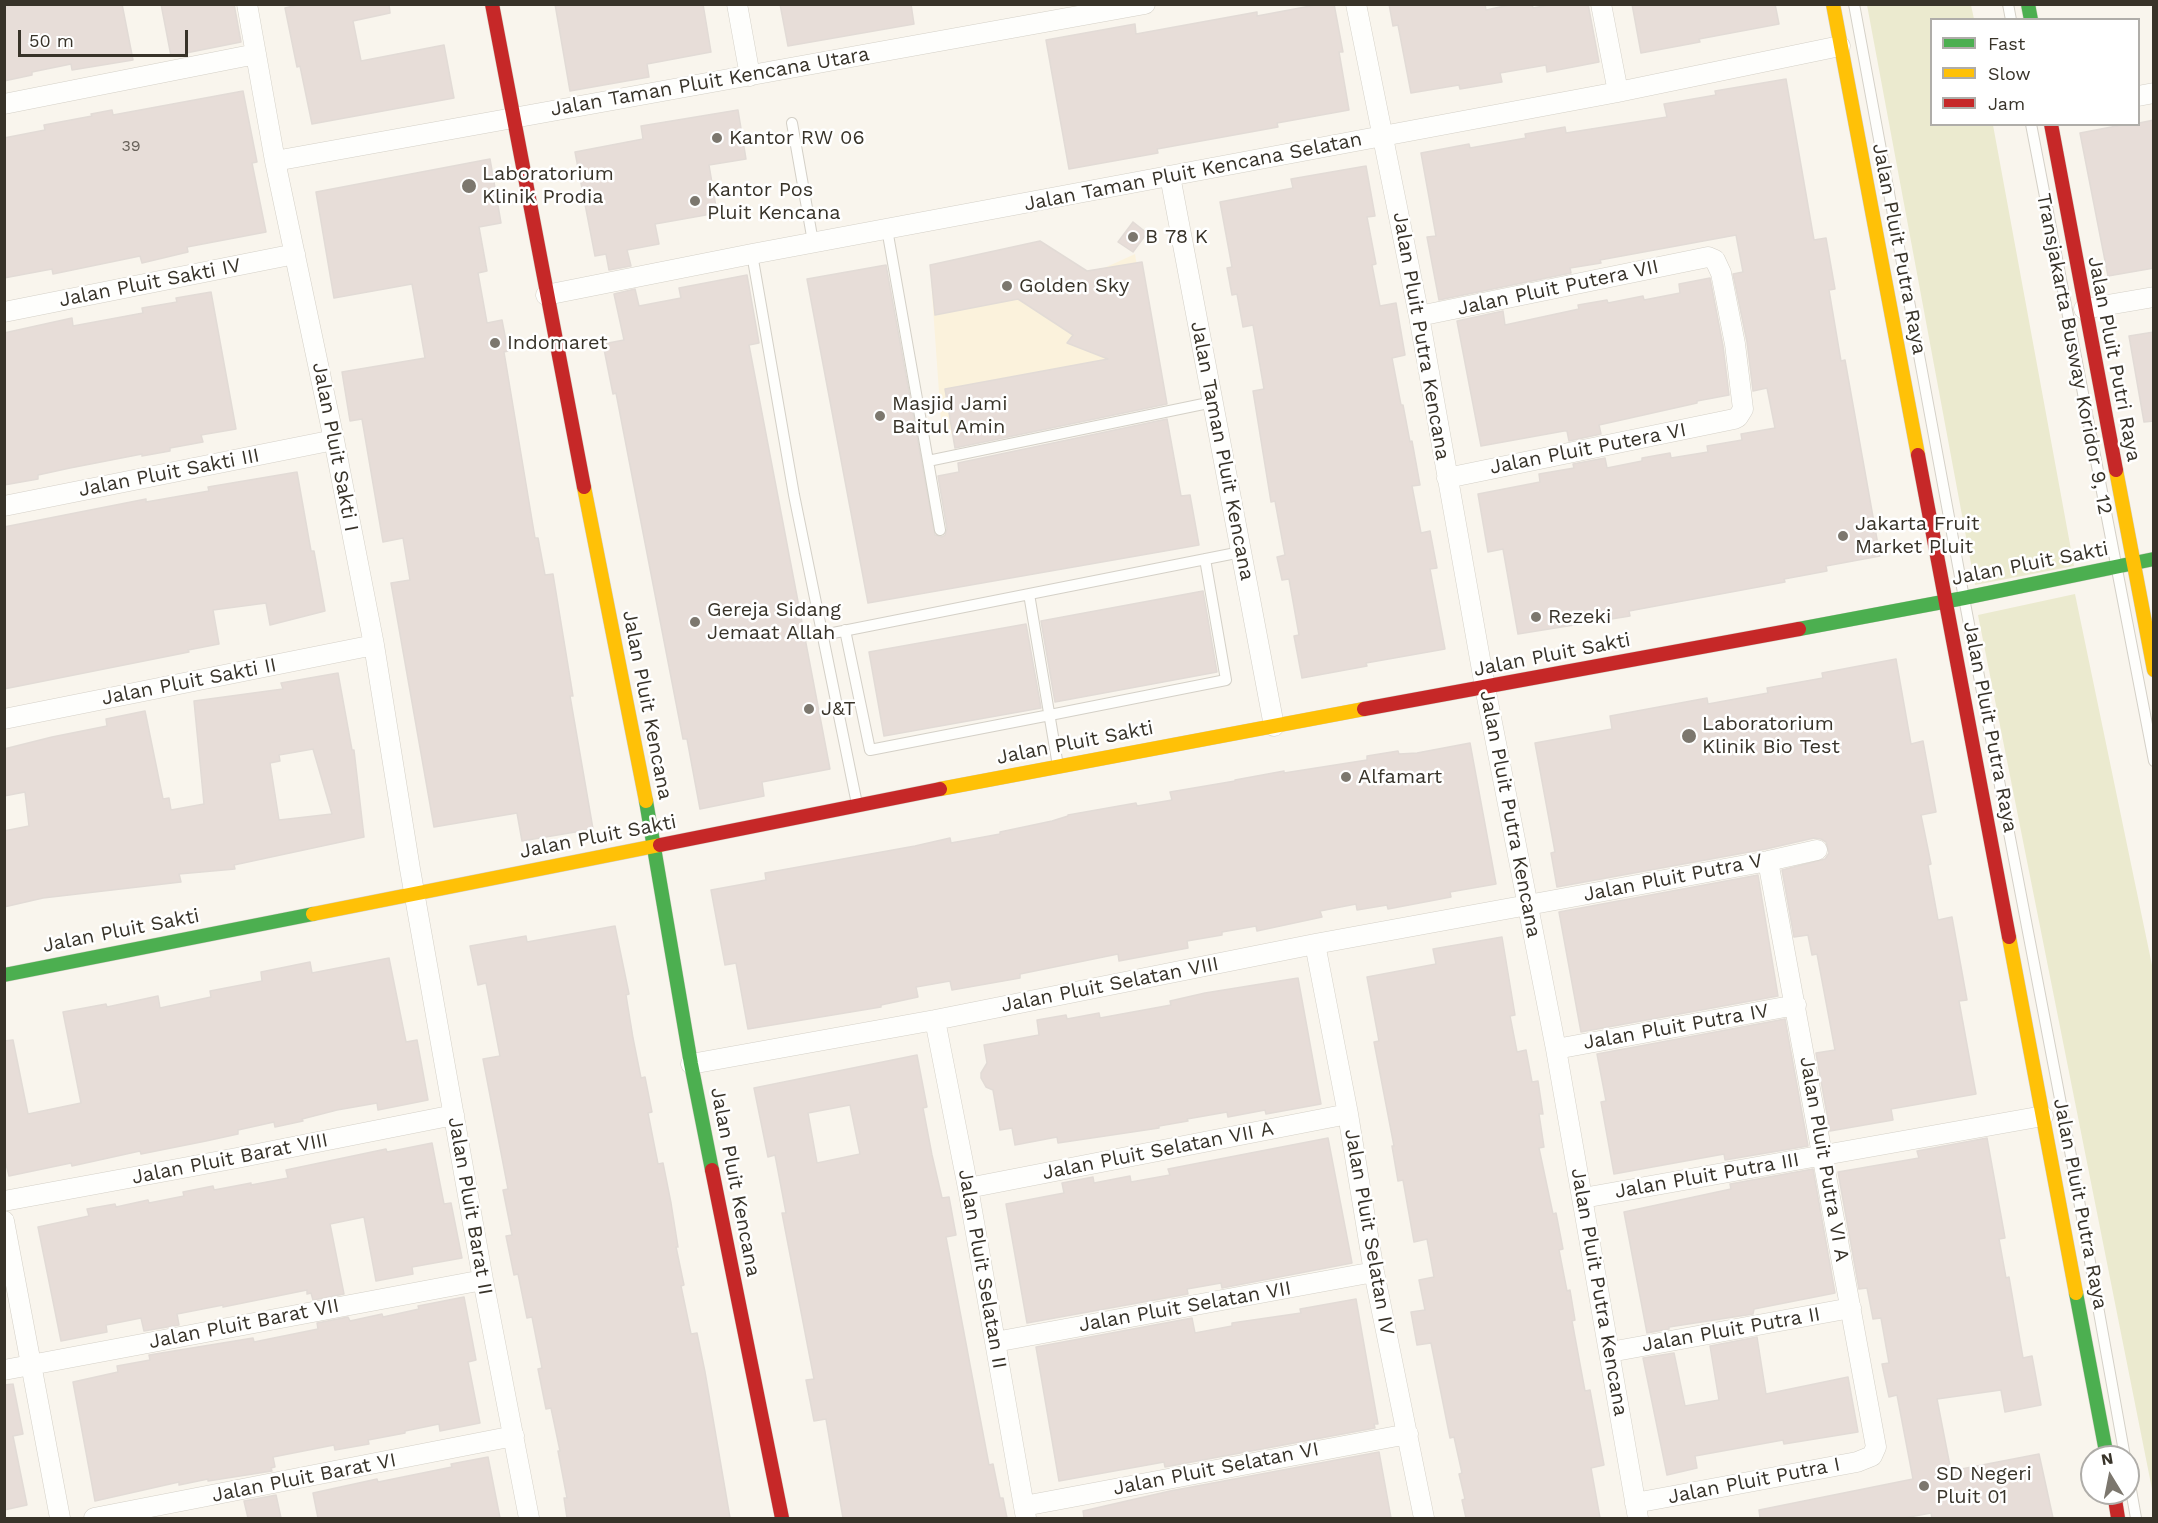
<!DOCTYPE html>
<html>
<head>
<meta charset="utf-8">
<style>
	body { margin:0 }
	#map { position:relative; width:2158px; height:1523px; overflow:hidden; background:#f9f5ed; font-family:"Work Sans",sans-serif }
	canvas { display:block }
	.frame { position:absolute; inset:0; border:6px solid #383329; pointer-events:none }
	.legend { position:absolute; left:1930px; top:18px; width:210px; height:108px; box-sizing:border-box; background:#fff; border:2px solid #afada9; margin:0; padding:8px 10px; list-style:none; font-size:18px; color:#383329 }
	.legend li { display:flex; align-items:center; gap:12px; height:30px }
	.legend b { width:30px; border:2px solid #afada9 }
	.north { position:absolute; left:2080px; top:1445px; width:60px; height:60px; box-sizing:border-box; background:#fff; border:2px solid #afada9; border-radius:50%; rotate:350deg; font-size:16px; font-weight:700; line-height:24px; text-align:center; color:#383329 }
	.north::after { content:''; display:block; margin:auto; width:21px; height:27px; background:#7c776e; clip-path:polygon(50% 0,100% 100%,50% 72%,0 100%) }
	.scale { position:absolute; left:18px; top:30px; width:170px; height:27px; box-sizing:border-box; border:3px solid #383329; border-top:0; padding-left:8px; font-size:18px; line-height:21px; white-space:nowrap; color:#383329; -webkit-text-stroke:4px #fff; paint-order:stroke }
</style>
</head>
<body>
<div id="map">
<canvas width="2158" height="1523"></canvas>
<div class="frame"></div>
<ul class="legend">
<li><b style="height:8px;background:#4caf50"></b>Fast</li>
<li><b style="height:8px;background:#ffc107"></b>Slow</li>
<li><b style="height:8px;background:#c62828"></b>Jam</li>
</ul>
<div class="north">N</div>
<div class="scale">50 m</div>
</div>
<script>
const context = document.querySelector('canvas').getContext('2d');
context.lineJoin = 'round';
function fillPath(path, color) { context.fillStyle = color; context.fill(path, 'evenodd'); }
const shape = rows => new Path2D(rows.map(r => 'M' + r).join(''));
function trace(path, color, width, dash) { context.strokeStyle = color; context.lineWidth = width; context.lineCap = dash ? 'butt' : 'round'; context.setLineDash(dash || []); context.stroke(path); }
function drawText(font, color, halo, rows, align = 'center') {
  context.font = font + ' "Work Sans",sans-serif'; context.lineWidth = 5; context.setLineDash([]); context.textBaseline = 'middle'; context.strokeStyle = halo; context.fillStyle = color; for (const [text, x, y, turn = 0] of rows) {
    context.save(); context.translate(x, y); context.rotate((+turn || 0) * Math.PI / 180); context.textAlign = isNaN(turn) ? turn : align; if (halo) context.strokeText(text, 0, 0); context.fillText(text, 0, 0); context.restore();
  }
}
const built = shape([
	[1040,241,1091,274,1135,254,1159,398,942,435,930,265]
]);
const green = shape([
	[1867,5,1971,5,1974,19,1932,20,1932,124,1993,125,2074,566,1975,585],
	[2075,594,2153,970,2153,1494,1978,615]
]);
const building = shape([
	[4,4,122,4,133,60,72,70,71,64,32,72,32,75,4,81,4,4],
	[161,4,234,4,241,42,171,56,161,4],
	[302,4,389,4,390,13,353,21,361,61,444,45,454,98,312,124,300,66,297,67,285,8,302,4],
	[555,4,703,4,711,52,647,64,649,77,570,91,555,4],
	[780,4,911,4,914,24,788,46,780,4],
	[1321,4,1334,4,1343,52,1339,52,1349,110,1277,123,1278,127,1157,149,1158,153,1069,169,1046,40,1135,24,1136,34,1257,12,1257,16,1321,4],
	[1389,4,1485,4,1486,10,1514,4,1532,4,1533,8,1554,4,1588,4,1599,62,1547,72,1546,65,1500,73,1502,82,1460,89,1459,85,1411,93,1398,25,1393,26,1389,4],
	[1632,4,1775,4,1779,24,1699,39,1700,42,1641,53,1632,4],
	[1786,79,1814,240,1826,238,1835,289,1829,290,1841,361,1845,360,1880,556,1826,566,1827,571,1784,579,1785,582,1629,611,1630,616,1518,634,1503,549,1488,552,1478,494,1540,482,1539,474,1574,468,1573,464,1605,458,1607,468,1642,461,1642,458,1670,453,1671,458,1708,452,1707,446,1742,440,1741,434,1775,428,1767,388,1753,391,1747,342,1733,274,1743,272,1736,235,1600,260,1601,263,1570,268,1571,273,1439,300,1427,237,1436,236,1421,153,1469,144,1470,148,1526,138,1525,134,1565,127,1566,133,1667,117,1664,104,1716,95,1715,91,1786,79],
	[243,91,257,162,252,163,266,232,187,247,188,252,142,263,140,256,53,274,52,269,4,278,4,138,45,130,44,125,92,116,91,114,112,110,113,115,243,91],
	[738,110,746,159,709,165,717,213,655,224,659,244,627,250,631,266,609,270,606,254,595,256,575,152,643,139,641,126,738,110],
	[2154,120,2154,268,2108,276,2080,133,2127,124,2139,124,2139,123,2154,120],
	[490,159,501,223,479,227,487,271,478,273,487,323,502,320,508,351,504,352,535,538,538,538,545,575,553,574,573,696,570,696,593,829,522,841,517,813,434,827,391,583,410,580,403,538,383,542,362,419,350,421,342,372,425,358,412,284,334,298,316,192,490,159],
	[1366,166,1375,216,1367,217,1376,264,1372,265,1380,306,1396,303,1405,355,1392,358,1401,405,1403,405,1410,442,1412,441,1420,485,1412,486,1421,533,1430,531,1437,568,1430,569,1445,649,1366,663,1367,666,1302,678,1294,636,1299,635,1289,579,1282,580,1277,557,1285,555,1275,501,1271,502,1253,391,1264,389,1253,325,1243,327,1237,294,1232,295,1227,268,1232,267,1220,202,1293,188,1291,179,1366,166],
	[1133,222,1147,233,1133,252,1118,242,1133,222],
	[1040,241,1087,271,1142,262,1167,404,955,448,945,389,1108,359,1067,343,1073,335,1018,299,935,315,930,265,1040,241],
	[886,265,935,535,942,537,945,535,947,529,938,476,959,472,958,463,1167,419,1181,496,1190,495,1199,545,868,603,807,279,886,265],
	[747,275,759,343,749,345,830,769,762,782,764,796,700,809,687,739,683,739,616,393,613,394,603,344,624,340,614,294,635,289,639,306,681,298,679,288,747,275],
	[1710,278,1723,346,1729,395,1697,401,1697,403,1599,425,1601,434,1569,441,1567,431,1564,431,1481,446,1457,321,1503,311,1505,325,1579,309,1578,305,1607,300,1608,303,1643,296,1644,300,1680,293,1679,284,1710,278],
	[211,292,236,429,201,435,203,442,170,448,170,451,142,456,142,454,70,468,38,475,38,479,4,485,4,333,72,318,73,326,143,313,142,308,177,302,176,298,211,292],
	[2154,332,2154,421,2144,422,2129,336,2154,332],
	[297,472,311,551,314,551,325,611,270,625,266,603,213,610,219,644,188,650,189,652,4,689,4,527,146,499,146,502,209,491,208,487,297,472],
	[1203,591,1217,672,1055,702,1041,621,1203,591],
	[1026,624,1041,708,884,736,869,652,1026,624],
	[1896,659,1911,744,1923,741,1936,812,1921,815,1931,864,1928,865,1938,920,1952,917,1967,1000,1959,1001,1976,1094,1891,1109,1893,1120,1830,1131,1816,1053,1835,1050,1817,954,1812,955,1808,935,1794,937,1782,870,1825,859,1829,853,1826,842,1821,839,1814,838,1766,849,1557,887,1551,853,1555,852,1535,743,1612,729,1610,716,1707,698,1708,704,1768,693,1767,688,1823,678,1822,673,1896,659],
	[338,673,352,750,354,750,364,837,234,865,235,869,179,874,181,882,43,898,4,907,4,831,29,826,25,792,4,796,4,749,52,737,107,726,106,719,145,711,163,799,169,798,171,810,204,804,194,701,283,689,281,683,338,673],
	[313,749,332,814,279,820,270,763,280,761,279,755,313,749],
	[1470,743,1496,884,1450,892,1451,897,1388,909,1387,905,1357,910,1356,904,1320,911,1322,917,1257,931,1256,926,1222,932,1222,935,1187,941,1188,948,1119,961,1118,954,1020,974,1020,978,952,990,950,981,916,987,918,997,881,1005,881,1007,748,1029,736,963,725,965,711,890,766,880,765,873,915,846,950,838,951,843,1000,834,1000,832,1052,821,1068,816,1068,815,1136,803,1137,806,1172,800,1170,792,1235,781,1235,780,1284,771,1284,773,1367,760,1367,756,1398,751,1399,754,1417,753,1470,743],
	[1758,875,1778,996,1581,1032,1559,912,1758,875],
	[615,926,629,994,626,995,633,1038,641,1078,645,1077,652,1112,648,1113,658,1164,663,1163,671,1203,678,1247,676,1247,684,1285,681,1286,691,1334,697,1333,705,1372,730,1518,567,1518,564,1498,567,1498,558,1451,560,1451,551,1408,546,1409,538,1369,542,1368,532,1317,527,1318,518,1274,514,1275,506,1236,512,1235,503,1190,508,1189,483,1059,500,1056,486,983,478,985,470,946,526,936,527,942,615,926],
	[1502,937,1515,1015,1510,1016,1517,1052,1526,1050,1532,1082,1538,1081,1543,1114,1539,1114,1544,1147,1539,1148,1553,1214,1556,1213,1563,1249,1559,1250,1567,1291,1570,1290,1575,1320,1572,1321,1585,1391,1590,1390,1604,1465,1591,1468,1600,1518,1466,1518,1462,1500,1465,1499,1459,1474,1462,1473,1454,1437,1450,1438,1431,1343,1417,1345,1411,1312,1425,1310,1419,1280,1434,1277,1427,1239,1414,1242,1403,1180,1398,1181,1392,1146,1394,1146,1374,1042,1379,1041,1367,977,1436,964,1433,949,1502,937],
	[389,958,406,1042,417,1040,428,1100,378,1110,377,1103,337,1110,302,1119,303,1121,275,1127,274,1122,238,1130,238,1134,206,1141,141,1154,140,1151,72,1166,71,1163,9,1176,4,1156,4,1041,13,1040,28,1114,81,1103,63,1012,106,1004,107,1007,158,996,160,1008,211,997,210,991,262,981,261,972,310,962,312,973,389,958],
	[1298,978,1321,1104,1266,1114,1265,1110,1228,1117,1227,1112,1187,1119,1188,1121,1159,1126,1159,1128,1058,1143,1057,1137,1015,1145,1012,1128,1000,1130,993,1090,986,1087,981,1078,981,1073,987,1063,984,1045,1039,1035,1037,1020,1066,1015,1067,1019,1099,1013,1100,1018,1171,1005,1170,1001,1205,993,1298,978],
	[1785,1019,1808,1146,1725,1160,1724,1154,1614,1174,1601,1102,1606,1101,1597,1054,1785,1019],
	[917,1055,927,1107,923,1108,932,1155,942,1198,949,1197,956,1235,946,1237,971,1370,989,1465,993,1464,1000,1498,1003,1498,1007,1518,843,1518,826,1419,814,1421,806,1380,814,1379,782,1213,786,1213,775,1155,768,1157,754,1088,917,1055],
	[850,1105,860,1154,817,1163,808,1113,850,1105],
	[1328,1138,1352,1263,1222,1288,1221,1283,1187,1289,1188,1294,1027,1323,1006,1204,1064,1193,1062,1183,1093,1177,1094,1183,1130,1176,1131,1182,1170,1175,1168,1169,1328,1138],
	[1987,1138,2005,1238,1999,1239,2006,1278,2009,1277,2023,1358,2032,1356,2041,1405,2005,1412,2001,1390,1937,1399,1951,1471,2039,1454,2053,1518,1932,1518,1931,1513,1904,1518,1760,1518,1759,1510,1913,1479,1897,1395,1889,1397,1882,1364,1889,1363,1881,1318,1873,1319,1867,1288,1859,1289,1838,1172,1919,1158,1917,1151,1987,1138],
	[432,1143,444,1204,451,1203,462,1258,412,1267,413,1274,376,1281,364,1217,330,1224,344,1294,313,1300,311,1293,307,1294,307,1290,223,1307,223,1305,177,1314,179,1325,144,1331,141,1318,106,1325,107,1332,61,1341,38,1227,89,1216,87,1209,115,1204,116,1207,148,1200,149,1203,184,1196,183,1192,213,1186,214,1190,251,1183,251,1185,288,1178,286,1170,386,1149,387,1152,432,1143],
	[1813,1169,1835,1293,1754,1309,1753,1314,1669,1327,1669,1329,1647,1333,1624,1212,1731,1189,1730,1184,1813,1169],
	[464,1297,476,1360,468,1362,480,1423,440,1431,439,1424,405,1431,405,1433,368,1440,369,1444,335,1450,334,1445,273,1457,275,1467,271,1468,272,1471,208,1481,208,1479,179,1485,179,1482,95,1501,73,1382,118,1372,117,1366,150,1360,149,1355,253,1338,254,1342,318,1329,317,1323,348,1317,350,1321,382,1314,383,1317,419,1309,418,1306,464,1297],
	[1356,1299,1378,1424,1374,1424,1375,1428,1165,1467,1164,1462,1059,1481,1036,1347,1192,1318,1195,1333,1232,1326,1232,1323,1301,1313,1300,1309,1356,1299],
	[1757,1337,1766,1394,1848,1377,1858,1432,1784,1444,1783,1440,1695,1456,1697,1468,1667,1475,1643,1358,1674,1353,1685,1406,1719,1400,1710,1346,1757,1337],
	[13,1384,23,1434,13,1436,27,1505,4,1510,4,1385,13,1384],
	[1379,1452,1391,1518,1084,1518,1083,1511,1170,1491,1379,1452],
	[488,1457,500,1518,318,1518,313,1493,377,1479,378,1482,452,1467,451,1464,488,1457],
	[276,1495,281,1518,248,1518,244,1501,276,1495]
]);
const lane = shape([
	[1854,4,1964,598,2071,1156,2125,1457],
	[2008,4,2011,20],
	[792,123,813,242],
	[2031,124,2154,761],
	[887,229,928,461,1213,402],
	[752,254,794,495,857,804],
	[928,461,940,530],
	[1029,594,1058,766],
	[845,630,870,750,1050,715,1226,680,1205,559],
	[823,635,1241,552],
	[2128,1473,2136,1518]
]);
const street = shape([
	[247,4,275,161,334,440,374,645,410,869,483,1280,529,1518],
	[737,4,750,76],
	[1356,4,1419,316,1485,687,1556,1049,1638,1518],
	[1601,4,1618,92],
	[2138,96,2154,93],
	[4,104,256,54],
	[275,161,1145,4],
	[1170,176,1274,726],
	[546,295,752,254,1618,92,1840,46],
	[2084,309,2154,297],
	[4,312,295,254],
	[1419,316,1708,257,1715,260,1721,273,1735,344,1743,409,1738,417,1734,419,1447,478],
	[4,506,334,440],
	[4,719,374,645],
	[1315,944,1348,1114,1374,1272,1424,1518],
	[935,1020,968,1188,1026,1518],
	[1556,1049,1796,1005],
	[691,1064,935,1020,1315,944,1768,861,1817,850],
	[968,1188,1348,1114],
	[1583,1198,2043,1116],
	[4,1201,237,1158,454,1115],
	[4,1221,60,1518],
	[995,1342,1374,1272],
	[1610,1352,1851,1308],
	[4,1370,483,1280],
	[1635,1503,1857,1462,1872,1456,1876,1447,1768,861],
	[1024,1506,1408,1434],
	[94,1518,514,1436]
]);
const fast = shape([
	[2028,4,2031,20],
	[1799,629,1964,598,2154,559],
	[646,801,691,1064,712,1170],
	[4,975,313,914],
	[2076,1293,2107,1457]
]);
const slow = shape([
	[1833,4,1918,455],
	[2116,470,2154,670],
	[584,487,646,801],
	[940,789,1364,709],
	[313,914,660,845],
	[2009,937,2076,1293]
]);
const jam = shape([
	[492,4,584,487],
	[2051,124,2116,470],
	[1918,455,2009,937],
	[1364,709,1799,629],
	[660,845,940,789],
	[712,1170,782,1518],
	[2114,1493,2118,1518]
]);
const markers = [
	[717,138,6,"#7c776e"],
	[469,186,8,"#7c776e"],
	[695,201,6,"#7c776e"],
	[1133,237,6,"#7c776e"],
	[1007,286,6,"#7c776e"],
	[495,343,6,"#7c776e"],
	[880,416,6,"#7c776e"],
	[1843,536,6,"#7c776e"],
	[1536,617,6,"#7c776e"],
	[695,622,6,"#7c776e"],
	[809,709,6,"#7c776e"],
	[1689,736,8,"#7c776e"],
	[1346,777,6,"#7c776e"],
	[1924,1486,6,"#7c776e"]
];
const numberNames = [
	["39",131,146]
];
const streetNames = [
	["Jalan Taman Pluit Kencana Utara",710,82,-10],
	["Jalan Taman Pluit Kencana Selatan",1193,172,-11],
	["Jalan Pluit Putra Raya",1899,249,79],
	["Jalan Pluit Sakti IV",150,283,-11],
	["Jalan Pluit Putera VII",1558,288,-12],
	["Jalan Pluit Putra Kencana",1421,336,80],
	["Transjakarta Busway Koridor 9, 12",2074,354,79],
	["Jalan Pluit Putri Raya",2114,359,79],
	["Jalan Pluit Sakti I",335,447,79],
	["Jalan Pluit Putera VI",1588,449,-11],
	["Jalan Taman Pluit Kencana",1222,451,79],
	["Jalan Pluit Sakti III",169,473,-11],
	["Jalan Pluit Sakti",2030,564,-11],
	["Jalan Pluit Sakti",1552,655,-11],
	["Jalan Pluit Sakti II",189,682,-11],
	["Jalan Pluit Kencana",647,705,79],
	["Jalan Pluit Putra Raya",1990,727,79],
	["Jalan Pluit Sakti",1075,743,-11],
	["Jalan Pluit Putra Kencana",1510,814,79],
	["Jalan Pluit Sakti",598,837,-11],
	["Jalan Pluit Putra V",1673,878,-11],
	["Jalan Pluit Sakti",121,931,-11],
	["Jalan Pluit Selatan VIII",1110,985,-11],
	["Jalan Pluit Putra IV",1676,1027,-10],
	["Jalan Pluit Selatan VII A",1158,1151,-11],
	["Jalan Pluit Barat VIII",230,1159,-11],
	["Jalan Pluit Putra VI A",1824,1159,80],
	["Jalan Pluit Putra III",1707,1176,-10],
	["Jalan Pluit Kencana",735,1182,79],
	["Jalan Pluit Putra Raya",2080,1204,79],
	["Jalan Pluit Barat II",470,1206,80],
	["Jalan Pluit Selatan IV",1369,1232,80],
	["Jalan Pluit Selatan II",982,1269,80],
	["Jalan Pluit Putra Kencana",1599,1292,80],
	["Jalan Pluit Selatan VII",1185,1307,-10],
	["Jalan Pluit Barat VII",244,1324,-11],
	["Jalan Pluit Putra II",1731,1330,-10],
	["Jalan Pluit Selatan VI",1216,1469,-11],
	["Jalan Pluit Barat VI",304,1478,-11],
	["Jalan Pluit Putra I",1754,1481,-11]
];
const poiNames = [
	["Kantor RW 06",729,138],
	["Laboratorium",482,174],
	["Klinik Prodia",482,197],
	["Kantor Pos",707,190],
	["Pluit Kencana",707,213],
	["B 78 K",1145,237],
	["Golden Sky",1019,286],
	["Indomaret",507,343],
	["Masjid Jami",892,404],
	["Baitul Amin",892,427],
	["Jakarta Fruit",1855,524],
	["Market Pluit",1855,547],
	["Gereja Sidang",707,610],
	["Jemaat Allah",707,633],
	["Rezeki",1548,617],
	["J&T",821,709],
	["Laboratorium",1702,724],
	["Klinik Bio Test",1702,747],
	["Alfamart",1358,777],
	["SD Negeri",1936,1474],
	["Pluit 01",1936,1497]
];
fillPath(built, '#fbf2dc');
fillPath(green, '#ebeacf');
fillPath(building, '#e7ddd8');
trace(building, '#e2dbd6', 1.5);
trace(lane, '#d4d0c7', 12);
trace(street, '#d4d0c7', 21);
trace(fast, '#d4d0c7', 15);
trace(slow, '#d4d0c7', 15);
trace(jam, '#d4d0c7', 15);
trace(lane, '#fefefc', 10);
trace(street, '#fefefc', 20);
trace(fast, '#4caf50', 14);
trace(slow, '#ffc107', 14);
trace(jam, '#c62828', 14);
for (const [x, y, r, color] of markers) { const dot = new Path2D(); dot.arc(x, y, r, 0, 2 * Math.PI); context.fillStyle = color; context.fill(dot); trace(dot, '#fff', 2); }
drawText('16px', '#666058', null, numberNames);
drawText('20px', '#383329', '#fff', streetNames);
drawText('20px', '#383329', '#fff', poiNames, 'left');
</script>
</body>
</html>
